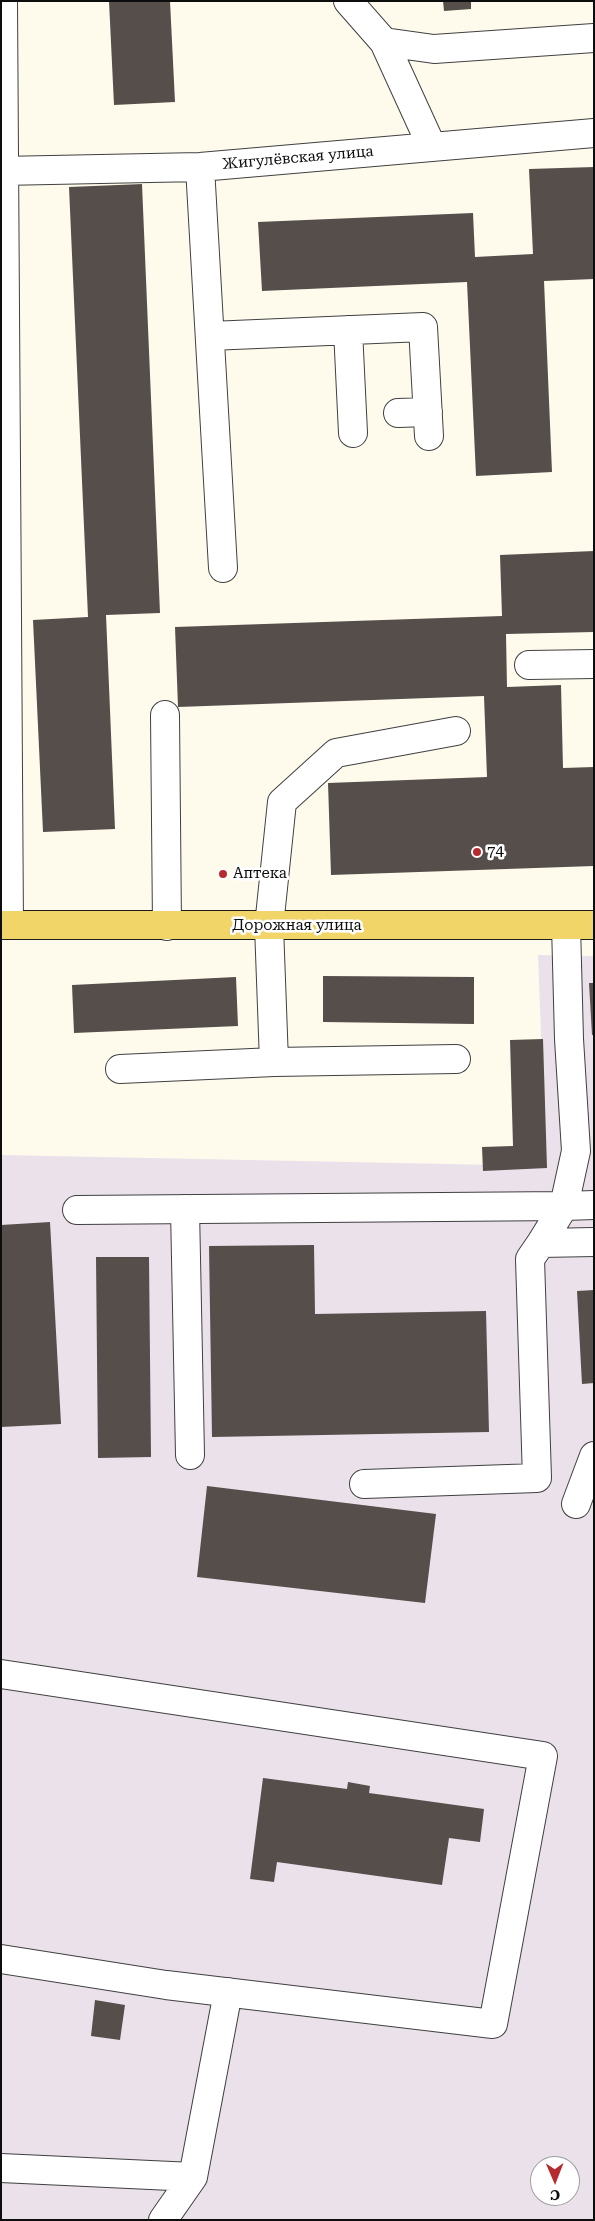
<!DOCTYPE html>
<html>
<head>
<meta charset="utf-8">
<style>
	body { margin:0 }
	#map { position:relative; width:595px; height:2221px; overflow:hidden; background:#fefbed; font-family:"Roboto Serif",serif }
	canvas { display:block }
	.frame { position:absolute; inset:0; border:2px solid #0d0d0d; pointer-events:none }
	.north { position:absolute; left:530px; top:2156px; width:50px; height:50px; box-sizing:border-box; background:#fff; border:1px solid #9e9e9e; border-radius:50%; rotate:179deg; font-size:14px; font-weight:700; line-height:20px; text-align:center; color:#0d0d0d }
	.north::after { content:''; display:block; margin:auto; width:18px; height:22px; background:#b62b2e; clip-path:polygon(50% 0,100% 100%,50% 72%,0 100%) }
</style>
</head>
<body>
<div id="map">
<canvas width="595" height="2221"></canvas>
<div class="frame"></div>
<div class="north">С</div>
</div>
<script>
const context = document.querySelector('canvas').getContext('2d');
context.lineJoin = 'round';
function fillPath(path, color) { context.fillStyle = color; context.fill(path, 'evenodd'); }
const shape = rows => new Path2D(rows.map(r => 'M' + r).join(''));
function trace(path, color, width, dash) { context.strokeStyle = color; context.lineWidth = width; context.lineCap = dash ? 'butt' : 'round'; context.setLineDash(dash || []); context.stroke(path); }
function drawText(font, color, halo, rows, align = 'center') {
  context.font = font + ' "Roboto Serif",serif'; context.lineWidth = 5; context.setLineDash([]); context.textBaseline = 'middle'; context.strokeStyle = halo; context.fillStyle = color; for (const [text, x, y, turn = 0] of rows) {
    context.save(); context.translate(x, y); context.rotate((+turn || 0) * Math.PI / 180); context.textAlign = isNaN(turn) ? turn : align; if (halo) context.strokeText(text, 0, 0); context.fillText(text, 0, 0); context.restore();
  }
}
const industrial = shape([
	[538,955,594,956,594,2220,1,2220,1,1155,546,1166],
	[540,2166,570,2166,570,2196,540,2196]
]);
const building = shape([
	[109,1,170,1,175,102,114,105],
	[443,1,471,1,471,9,444,11],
	[594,167,594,279,544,281,552,472,476,476,467,282,262,291,258,222,473,213,475,257,533,254,529,169],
	[142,184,160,613,106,615,115,829,43,832,33,620,88,617,69,187],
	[594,551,594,632,506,634,507,687,561,685,563,768,594,767,594,866,331,875,328,783,487,777,484,696,178,707,175,627,502,616,500,555],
	[323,976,474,977,474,1024,323,1022],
	[236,977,238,1026,74,1033,72,985],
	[589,983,594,983,594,1035,592,1035],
	[543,1039,547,1168,483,1171,482,1147,513,1146,510,1040],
	[50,1222,61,1424,1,1427,1,1225],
	[314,1245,315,1314,486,1311,489,1432,212,1437,209,1246],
	[96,1257,149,1257,151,1457,98,1458],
	[594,1290,594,1383,582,1384,577,1291],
	[207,1486,436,1514,425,1603,197,1577],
	[263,1778,347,1789,348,1782,370,1786,369,1793,484,1809,480,1842,449,1838,442,1885,277,1862,274,1882,250,1879],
	[95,2000,125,2005,120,2040,91,2036]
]);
const minor = shape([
	[3,1,9,925],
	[348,1,384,42,432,147],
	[384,42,434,49,594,38],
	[200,167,223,568],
	[1,171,200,167,594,133],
	[348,330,353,433],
	[210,336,423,327,429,436],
	[398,413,428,412],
	[529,665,594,664],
	[165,715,167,926],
	[274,1062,269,926,282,802,336,753,456,731],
	[120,1069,274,1062,456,1059],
	[594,1205,564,1206,541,1243,594,1242],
	[185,1209,190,1455],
	[77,1210,564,1206,576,1151,569,1039,566,925],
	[364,1484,537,1478,530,1259,541,1243],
	[576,1504,594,1456],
	[1,1674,543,1756,493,2024,166,1985,1,1959],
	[1,2168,193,2177,228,1992],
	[163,2220,193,2177]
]);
const major = shape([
	[1,925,594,925]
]);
const markers = [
	[477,852,5,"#b62b2e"],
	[223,874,5,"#b62b2e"]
];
const streetNames = [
	["Жигулёвская улица",298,158,-5],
	["Дорожная улица",297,926]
];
const poiNames = [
	["74",487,852],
	["Аптека",233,874]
];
fillPath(industrial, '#eae1eb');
fillPath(building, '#554e4a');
trace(minor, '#404040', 30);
trace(major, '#1e1e1e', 30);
trace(minor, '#fff', 28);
trace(major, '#f2d569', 28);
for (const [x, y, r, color] of markers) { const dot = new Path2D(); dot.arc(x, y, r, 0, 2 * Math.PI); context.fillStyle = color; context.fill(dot); trace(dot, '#fff', 2); }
drawText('15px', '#0d0d0d', '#fff', streetNames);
drawText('15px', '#0d0d0d', '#fff', poiNames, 'left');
</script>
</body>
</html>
